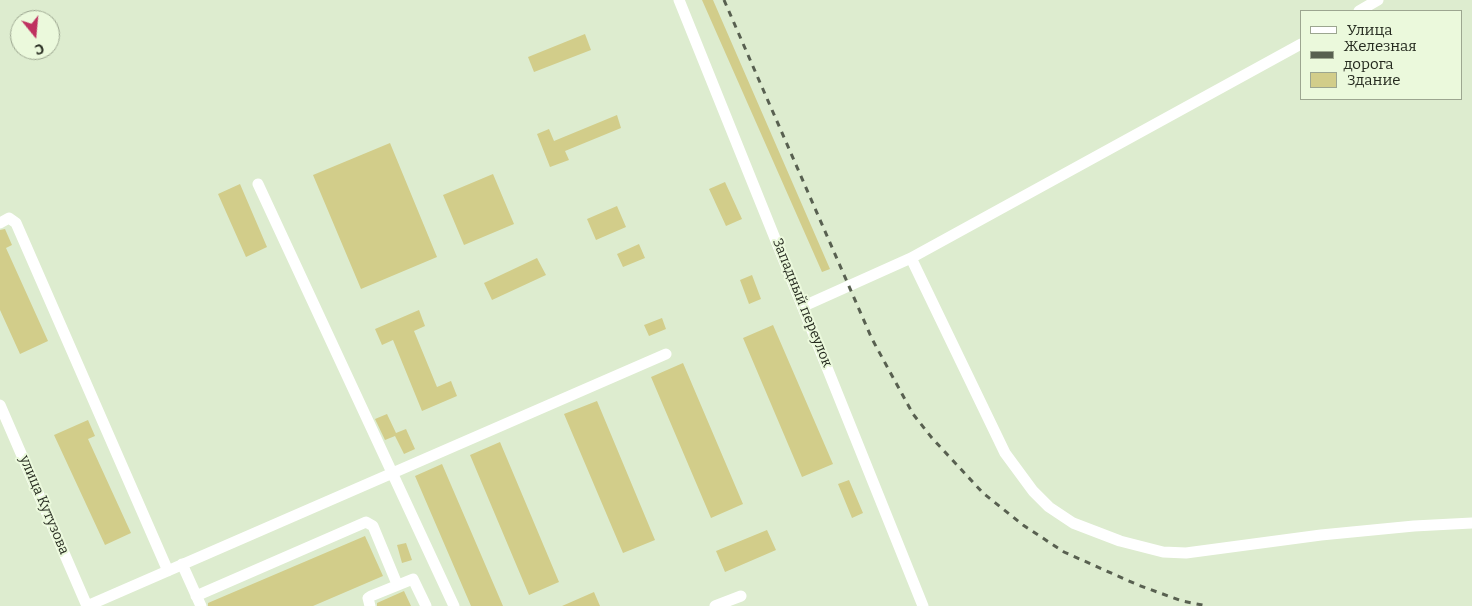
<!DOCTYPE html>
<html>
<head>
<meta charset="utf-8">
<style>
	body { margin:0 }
	#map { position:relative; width:1472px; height:606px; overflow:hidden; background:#ddeccf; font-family:Bitter,serif }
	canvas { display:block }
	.legend { position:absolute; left:1300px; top:10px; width:162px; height:90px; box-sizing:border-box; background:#ebf9dc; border:1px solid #9ca690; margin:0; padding:6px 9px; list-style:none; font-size:15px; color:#252a1f }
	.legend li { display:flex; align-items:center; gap:10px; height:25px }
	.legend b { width:25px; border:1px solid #9ca690 }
	.north { position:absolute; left:10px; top:10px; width:50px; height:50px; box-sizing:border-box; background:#ebf9dc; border:1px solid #9ca690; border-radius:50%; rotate:163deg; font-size:14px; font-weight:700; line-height:20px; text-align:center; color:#252a1f }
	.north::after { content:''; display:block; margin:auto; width:18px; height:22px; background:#bf3160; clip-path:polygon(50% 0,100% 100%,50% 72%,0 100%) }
</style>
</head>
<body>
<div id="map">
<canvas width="1472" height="606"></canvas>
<ul class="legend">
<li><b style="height:6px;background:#fff"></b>Улица</li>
<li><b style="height:6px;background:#586050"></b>Железная дорога</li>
<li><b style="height:14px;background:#d2cd8a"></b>Здание</li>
</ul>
<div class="north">С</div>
</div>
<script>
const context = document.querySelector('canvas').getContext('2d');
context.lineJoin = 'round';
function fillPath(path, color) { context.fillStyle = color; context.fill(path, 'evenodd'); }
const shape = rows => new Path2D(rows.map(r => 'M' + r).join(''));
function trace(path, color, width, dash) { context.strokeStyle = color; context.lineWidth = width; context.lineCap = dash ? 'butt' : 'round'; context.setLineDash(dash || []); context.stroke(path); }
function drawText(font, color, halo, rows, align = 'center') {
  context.font = font + ' Bitter,serif'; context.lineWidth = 4; context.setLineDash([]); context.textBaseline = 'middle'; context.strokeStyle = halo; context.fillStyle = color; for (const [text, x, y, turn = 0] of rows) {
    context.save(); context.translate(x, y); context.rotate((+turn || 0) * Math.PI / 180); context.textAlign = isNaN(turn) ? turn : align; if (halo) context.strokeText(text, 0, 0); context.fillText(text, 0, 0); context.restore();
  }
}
const building = shape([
	[702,0,713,0,830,269,822,272],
	[585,34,591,50,534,72,528,57],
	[617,115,621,128,565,151,569,160,550,167,537,134,549,129,554,141],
	[390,143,437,257,361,289,313,175],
	[493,174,514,224,464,245,443,195],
	[725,182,742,219,726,226,709,189],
	[240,184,267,247,246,257,218,194],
	[617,206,626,227,596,240,587,219],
	[5,229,12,245,6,248,48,341,20,354,0,310,0,230],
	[639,244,645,258,623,267,617,254],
	[537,258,546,275,492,300,484,283],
	[752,275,761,299,749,304,740,280],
	[419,310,425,326,414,331,437,387,451,381,457,396,422,411,393,340,382,345,375,329],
	[662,318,666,329,649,336,644,325],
	[773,325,833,464,802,477,743,338],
	[683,363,743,504,711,518,651,377],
	[597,401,655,540,623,553,564,414],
	[387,414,396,433,406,429,415,449,404,454,395,436,385,440,375,419],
	[88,420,95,436,88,439,131,533,105,545,54,435],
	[500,442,559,582,529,595,470,455],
	[442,464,503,606,471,606,415,476],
	[849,480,863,513,852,518,838,484],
	[767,530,776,550,725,572,716,551],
	[365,536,383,576,313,606,208,606,208,603],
	[406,543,412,560,402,563,397,545],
	[404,591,411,606,377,606,377,603],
	[594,592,600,606,562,606]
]);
const minor = shape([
	[679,0,923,606],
	[1359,11,1378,0],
	[258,184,454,606],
	[0,223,9,218,16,223,168,571],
	[911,258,1005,453,1033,491,1049,507,1073,523,1120,541,1163,552,1186,553,1321,535,1414,526,1472,523],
	[804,306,911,258,1301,44],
	[0,405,87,606],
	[182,564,201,606],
	[196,596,366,522,373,526,397,584],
	[87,606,666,354],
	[370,606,368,598,371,596,413,579,426,606],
	[715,606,741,596]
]);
const rail = shape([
	[724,0,872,339,913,414,932,438,983,493,1023,525,1064,552,1138,585,1182,601,1207,606]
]);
const streetNames = [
	["Западный переулок",802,303,68],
	["улица Кутузова",44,505,67]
];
fillPath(building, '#d2cd8a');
trace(minor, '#fff', 11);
trace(rail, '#586050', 3, [6, 6]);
drawText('14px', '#252a1f', '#ebf9dc', streetNames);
</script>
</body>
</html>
